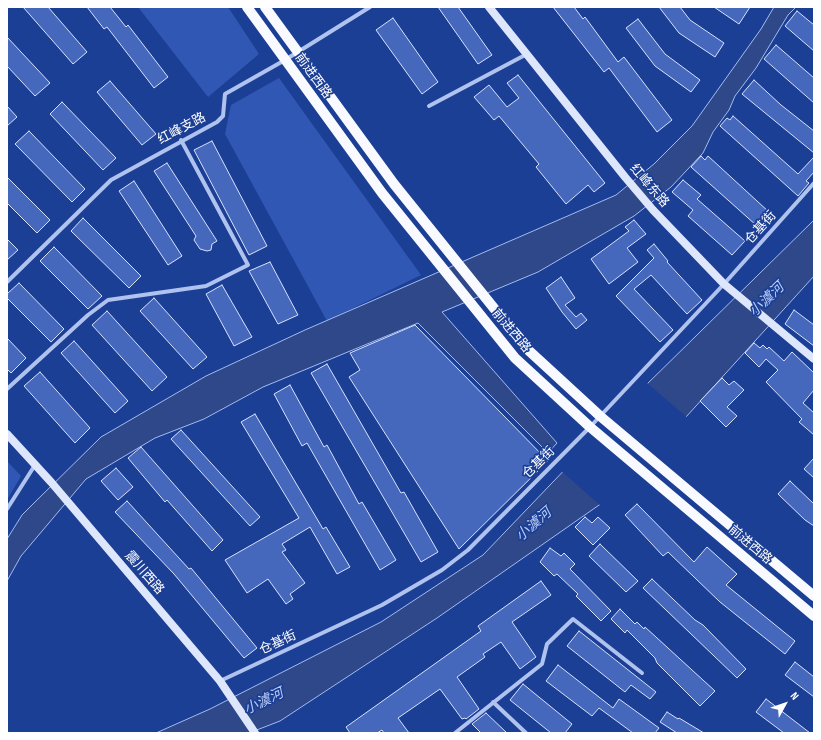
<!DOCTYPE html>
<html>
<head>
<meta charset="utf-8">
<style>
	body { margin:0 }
	#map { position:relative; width:821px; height:740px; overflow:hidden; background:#1c3f96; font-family:"Sofia Sans Condensed",sans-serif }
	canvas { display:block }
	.frame { position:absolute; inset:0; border:8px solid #fff; pointer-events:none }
	.north { position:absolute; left:765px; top:684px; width:40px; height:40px; -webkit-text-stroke:3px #1c3f96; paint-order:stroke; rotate:50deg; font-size:11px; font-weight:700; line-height:16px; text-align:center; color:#fff }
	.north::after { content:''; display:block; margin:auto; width:14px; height:18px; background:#fff; clip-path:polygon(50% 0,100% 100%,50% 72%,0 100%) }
</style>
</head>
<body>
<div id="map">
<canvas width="821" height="740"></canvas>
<div class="frame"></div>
<div class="north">N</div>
</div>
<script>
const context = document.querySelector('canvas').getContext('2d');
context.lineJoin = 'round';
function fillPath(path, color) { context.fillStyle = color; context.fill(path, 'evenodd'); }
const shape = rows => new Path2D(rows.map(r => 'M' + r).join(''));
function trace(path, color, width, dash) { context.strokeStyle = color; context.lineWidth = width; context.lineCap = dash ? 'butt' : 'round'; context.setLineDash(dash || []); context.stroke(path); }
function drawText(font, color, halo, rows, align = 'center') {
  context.font = font + ' "Sofia Sans Condensed","Noto Sans SC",sans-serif'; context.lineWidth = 3.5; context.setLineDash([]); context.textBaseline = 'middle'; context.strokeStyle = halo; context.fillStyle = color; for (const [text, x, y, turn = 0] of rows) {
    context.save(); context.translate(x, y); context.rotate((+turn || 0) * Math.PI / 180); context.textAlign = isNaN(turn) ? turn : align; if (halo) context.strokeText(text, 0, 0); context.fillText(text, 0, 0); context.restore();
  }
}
const green = shape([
	[138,7,228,7,259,54,208,97],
	[279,78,421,275,327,321,225,134,231,105],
	[7,461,21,476,7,500]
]);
const water = shape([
	[774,7,796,7,788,15,756,68,735,96,729,110,713,132,703,153,671,187,634,216,538,272,442,312,557,443,548,453,418,323,263,387,204,419,155,438,86,479,21,556,7,581,7,539,22,515,33,504,101,437,206,376,305,330,616,195,654,164,692,126,761,29,774,7],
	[814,220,814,276,676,428,602,503,437,618,280,721,249,733,156,733,210,709,381,622,483,555,642,389,814,220]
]);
const pier = shape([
	[646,382,688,418,601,506,560,470]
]);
const building = shape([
	[23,7,48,7,87,52,73,64,23,7],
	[87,7,110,7,126,27,128,25,168,77,154,88,107,27,104,29,87,7],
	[438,7,458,7,492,55,478,64,438,7],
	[553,7,574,7,583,19,585,17,618,62,624,57,672,120,657,132,609,68,604,72,553,7],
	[659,7,680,7,690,20,724,43,715,57,679,33,659,7],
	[714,7,750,7,739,24,714,7],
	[797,11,814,25,814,51,785,26,797,11],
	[393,18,438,82,422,94,376,30,393,18],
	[638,19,665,54,700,80,691,92,655,66,626,28,638,19],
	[7,37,50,83,35,96,7,66,7,37],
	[776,45,814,78,814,103,764,59,776,45],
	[518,75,605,183,594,192,588,185,566,204,536,167,539,164,499,116,494,120,474,97,489,85,507,107,519,98,507,83,518,75],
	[754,80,781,105,814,131,814,153,742,94,754,80],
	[110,81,156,134,142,145,97,92,110,81],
	[62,102,116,158,103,170,50,114,62,102],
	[7,106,17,117,7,126,7,106],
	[733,116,798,174,814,157,814,172,806,181,809,183,798,196,720,126,727,118,730,120,733,116],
	[29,131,85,189,72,202,15,144,29,131],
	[212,141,267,246,249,255,194,150,212,141],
	[701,156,705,160,708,156,769,212,757,226,691,167,701,156],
	[167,163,217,241,212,244,211,250,207,251,200,249,194,240,196,236,154,171,167,163],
	[7,177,50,220,37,233,7,203,7,177],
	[683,180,701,195,697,199,745,241,732,255,688,216,693,210,672,192,683,180],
	[134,181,182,256,168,265,119,191,134,181],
	[83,218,141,276,129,288,71,231,83,218],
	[634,220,646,234,627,248,638,262,609,284,591,259,629,231,625,227,634,220],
	[7,239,18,250,7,260,7,239],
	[654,244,668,261,667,262,702,300,687,314,651,275,634,289,673,330,660,342,616,296,654,258,647,250,654,244],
	[54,247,102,296,88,309,40,261,54,247],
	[270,262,298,315,278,324,249,271,270,262],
	[561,277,575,298,565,305,576,317,581,313,587,320,576,329,562,312,546,288,561,277],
	[19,283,64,329,51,342,7,298,7,294,19,283],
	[222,285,252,337,234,346,206,294,222,285],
	[154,298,207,357,193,369,140,311,154,298],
	[794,310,814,325,814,346,785,324,794,310],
	[107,311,167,377,152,391,92,325,107,311],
	[415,325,548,461,459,549,349,377,360,370,350,353,415,325],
	[7,338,26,358,11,373,7,369,7,338],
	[74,341,128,401,115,413,61,353,74,341],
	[754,343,760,348,763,345,767,349,769,347,784,361,792,352,814,373,814,390,803,403,814,413,814,435,799,422,802,419,766,382,778,370,766,359,759,367,745,353,754,343],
	[327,364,401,493,404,492,438,552,421,562,311,373,327,364],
	[40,372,90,428,75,443,24,386,40,372],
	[722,378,729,385,734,381,744,390,727,407,737,416,726,427,700,401,722,378],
	[290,385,324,447,327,445,359,504,362,502,396,560,380,570,307,443,302,446,274,394,290,385],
	[255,414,323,529,326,527,350,567,337,574,310,527,282,544,286,550,282,552,305,583,290,594,293,599,286,604,268,579,247,593,225,560,299,518,241,422,255,414],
	[181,430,260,517,250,526,171,439,181,430],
	[141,447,223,540,212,551,167,500,165,502,128,458,141,447],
	[814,458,814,478,804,469,814,458],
	[116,468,133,487,118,500,101,481,116,468],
	[790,481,814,504,814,526,805,520,778,494,790,481],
	[127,501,189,569,191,568,257,648,244,658,174,574,115,512,127,501],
	[637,504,694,562,707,547,737,574,726,585,795,641,785,654,720,602,668,552,663,556,625,515,637,504],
	[585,517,592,523,598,517,610,528,593,545,575,527,585,517],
	[600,544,638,581,626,592,589,556,600,544],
	[550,548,561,556,564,553,575,564,570,569,611,611,601,621,576,596,578,594,557,574,554,576,540,562,550,548],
	[652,579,695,620,703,625,746,669,737,678,643,588,652,579],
	[541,581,551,595,512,622,536,657,520,669,501,642,483,654,485,657,457,677,479,709,466,719,465,718,462,719,440,689,398,718,409,733,384,733,382,730,377,733,350,733,346,727,481,631,478,626,541,581],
	[620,609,635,624,637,622,644,629,645,627,715,691,700,706,657,663,655,658,627,630,625,633,611,619,620,609],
	[579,631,656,692,650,699,631,685,625,692,567,646,579,631],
	[795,662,814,677,814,697,785,675,795,662],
	[558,665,613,708,619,699,659,728,655,733,633,733,599,708,592,716,546,681,558,665],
	[523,684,572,724,565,733,551,733,510,700,523,684],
	[766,699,810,733,784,733,756,712,766,699],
	[667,712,678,719,679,718,704,733,677,733,660,722,667,712],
	[486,713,507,733,481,733,472,724,486,713]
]);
const street = shape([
	[429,106,527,54],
	[7,282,111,180,217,122,223,116,225,94,285,60,370,7],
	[7,389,88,315,108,300,206,286,248,265,181,140],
	[7,509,35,465],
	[220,681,382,605,442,570,468,550,590,427,724,284,814,183],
	[493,702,526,733],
	[455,733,542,664,547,644,573,619,642,673]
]);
const secondary = shape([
	[489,7,625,177,653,210,724,284,814,359],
	[7,434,51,482,220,681,255,733]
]);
const primary = shape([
	[247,7,382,193,515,358,590,427,814,616],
	[265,7,394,184,526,348,600,416,814,596]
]);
const streetNames = [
	["前进西路",313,76,54],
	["红峰支路",182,129,-28],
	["红峰东路",649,186,49],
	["仓基街",761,228,-48],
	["前进西路",511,331,50],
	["仓基街",539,463,-45],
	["前进西路",750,545,40],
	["震川西路",144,573,49],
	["仓基街",278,643,-25]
];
const waterNames = [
	["小澞河",767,300,-44],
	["小澞河",534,525,-41],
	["小澞河",264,702,-26]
];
fillPath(green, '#3057b4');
fillPath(water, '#2e4889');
trace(water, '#a3bbf1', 1);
fillPath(pier, '#1c3f96');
fillPath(building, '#4568bd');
trace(building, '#d7e1fb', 1);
trace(street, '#b0c3ef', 4);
trace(secondary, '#dee6fb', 8);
trace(primary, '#f8faff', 10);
drawText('13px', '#fff', '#1c3f96', streetNames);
drawText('italic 14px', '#bccef6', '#1c3f96', waterNames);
</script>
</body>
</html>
